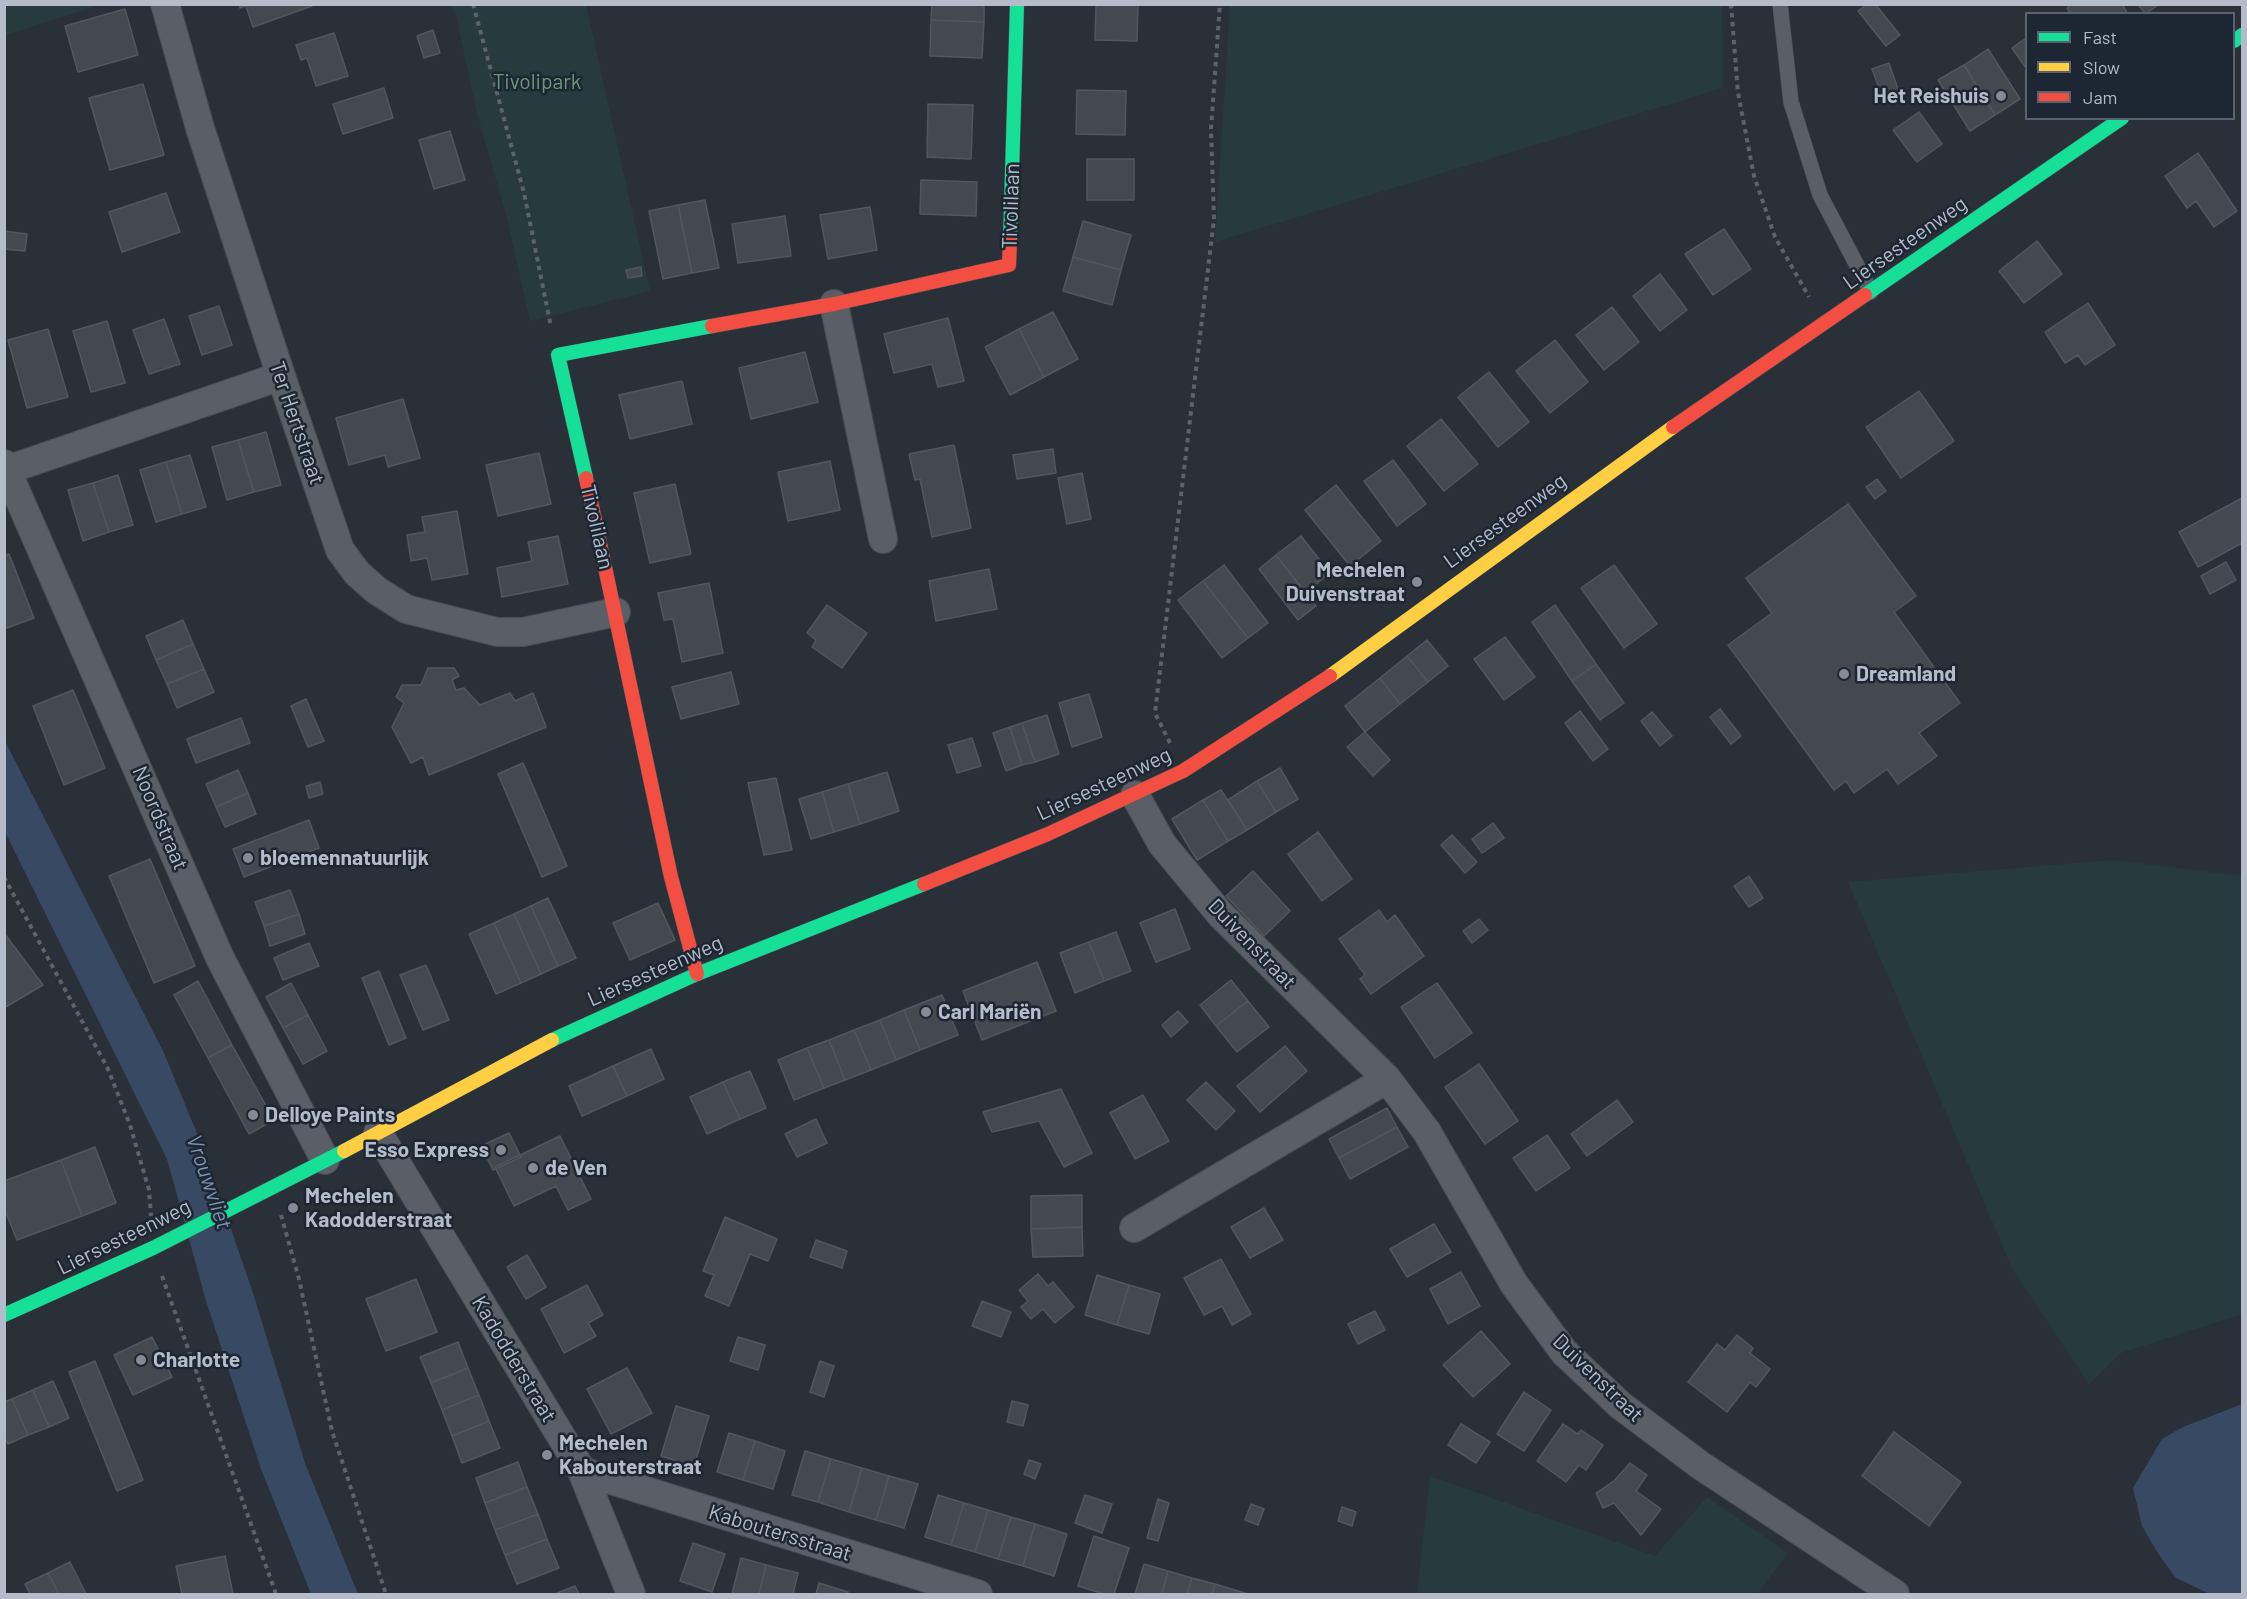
<!DOCTYPE html>
<html>
<head>
<meta charset="utf-8">
<style>
	body { margin:0 }
	#map { position:relative; width:2247px; height:1599px; overflow:hidden; background:#2a3038; font-family:Barlow,sans-serif }
	canvas { display:block }
	.frame { position:absolute; inset:0; border:6px solid #b4bcc9; pointer-events:none }
	.legend { position:absolute; left:2025px; top:12px; width:210px; height:108px; box-sizing:border-box; background:#1d2633; border:2px solid #59626f; margin:0; padding:8px 10px; list-style:none; font-size:18px; color:#b4bcc9 }
	.legend li { display:flex; align-items:center; gap:12px; height:30px }
	.legend b { width:30px; border:2px solid #59626f }
</style>
</head>
<body>
<div id="map">
<canvas width="2247" height="1599"></canvas>
<div class="frame"></div>
<ul class="legend">
<li><b style="height:8px;background:#16e098"></b>Fast</li>
<li><b style="height:8px;background:#ffcf43"></b>Slow</li>
<li><b style="height:8px;background:#f24e42"></b>Jam</li>
</ul>
</div>
<script>
const context = document.querySelector('canvas').getContext('2d');
context.lineJoin = 'round';
function fillPath(path, color) { context.fillStyle = color; context.fill(path, 'evenodd'); }
const shape = rows => new Path2D(rows.map(r => 'M' + r).join(''));
function trace(path, color, width, dash) { context.strokeStyle = color; context.lineWidth = width; context.lineCap = dash ? 'butt' : 'round'; context.setLineDash(dash || []); context.stroke(path); }
function drawText(font, color, halo, rows, align = 'center') {
  context.font = font + ' Barlow,sans-serif'; context.lineWidth = 5; context.setLineDash([]); context.textBaseline = 'middle'; context.strokeStyle = halo; context.fillStyle = color; for (const [text, x, y, turn = 0] of rows) {
    context.save(); context.translate(x, y); context.rotate((+turn || 0) * Math.PI / 180); context.textAlign = isNaN(turn) ? turn : align; if (halo) context.strokeText(text, 0, 0); context.fillText(text, 0, 0); context.restore();
  }
}
const green = shape([
	[5,4,101,4,101,5,5,35],
	[451,5,586,5,650,291,530,321,505,210,477,114,456,16],
	[1230,5,1722,5,1723,88,1215,242],
	[2113,860,2242,876,2242,1314,2121,1353,2089,1384,2012,1268,1848,882],
	[1430,1476,1655,1556,1707,1497,1788,1553,1757,1594,1417,1594]
]);
const water = shape([
	[4,739,164,1053,203,1148,253,1293,306,1466,358,1594,311,1594,261,1469,206,1301,167,1159,5,832],
	[2242,1404,2242,1594,2210,1594,2176,1578,2157,1552,2142,1526,2133,1488,2162,1439,2183,1427]
]);
const building = shape([
	[239,4,311,4,312,6,253,27,246,6,240,8,239,4],
	[932,4,984,4,984,22,931,20,932,4],
	[1096,4,1138,4,1137,41,1095,40,1096,4],
	[1867,4,1875,4,1900,35,1886,46,1858,11,1867,4],
	[2072,4,2122,4,2128,14,2071,14,2067,8,2072,4],
	[2137,4,2159,4,2146,14,2137,4],
	[125,9,138,55,78,72,65,26,125,9],
	[931,20,984,22,982,58,930,56,931,20],
	[433,30,440,53,424,58,417,36,433,30],
	[334,33,348,76,316,86,307,58,301,60,296,45,334,33],
	[2026,38,2026,68,2012,48,2026,38],
	[1988,49,2020,99,1995,115,1964,65,1988,49],
	[1889,63,1900,95,1884,101,1872,69,1889,63],
	[1964,65,1995,115,1970,131,1938,80,1964,65],
	[143,84,164,155,110,170,89,98,143,84],
	[384,88,393,118,343,134,333,104,384,88],
	[1077,90,1126,91,1125,135,1076,134,1077,90],
	[928,104,973,105,971,159,927,157,928,104],
	[1919,112,1942,144,1917,162,1893,130,1919,112],
	[450,131,465,180,434,189,419,140,450,131],
	[2198,153,2237,211,2214,227,2196,201,2187,208,2165,176,2198,153],
	[1087,159,1134,159,1134,200,1087,200,1087,159],
	[921,180,977,182,976,216,920,214,921,180],
	[166,193,180,232,122,252,109,212,166,193],
	[705,200,719,268,692,273,678,205,705,200],
	[678,205,692,273,663,279,649,211,678,205],
	[870,207,877,250,828,259,820,215,870,207],
	[785,216,791,256,738,263,732,224,785,216],
	[1083,221,1131,235,1121,270,1073,257,1083,221],
	[1724,229,1751,269,1713,295,1685,254,1724,229],
	[4,231,27,234,25,251,4,249,4,231],
	[2037,241,2062,274,2024,303,1999,271,2037,241],
	[1073,257,1121,270,1112,305,1063,291,1073,257],
	[641,267,642,276,628,278,626,270,641,267],
	[1660,274,1687,310,1660,331,1633,296,1660,274],
	[2088,303,2115,345,2085,365,2078,355,2065,363,2045,332,2088,303],
	[219,306,232,345,202,355,189,316,219,306],
	[1612,307,1639,342,1604,370,1576,335,1612,307],
	[1053,312,1078,359,1044,377,1019,329,1053,312],
	[948,318,964,381,938,387,932,364,894,373,884,334,948,318],
	[164,319,180,364,149,374,133,330,164,319],
	[107,321,125,383,91,392,73,331,107,321],
	[48,329,68,397,27,408,8,340,48,329],
	[1019,329,1044,377,1010,395,985,347,1019,329],
	[1555,340,1588,382,1550,413,1516,371,1555,340],
	[805,352,818,402,751,419,739,368,805,352],
	[1489,372,1529,422,1498,447,1458,397,1489,372],
	[682,381,692,424,630,439,619,395,682,381],
	[1919,391,1954,441,1901,478,1866,427,1919,391],
	[403,399,420,458,388,467,385,455,349,465,336,418,403,399],
	[1441,419,1478,464,1444,491,1407,446,1441,419],
	[266,432,281,485,254,492,238,440,266,432],
	[238,440,254,492,227,500,212,447,238,440],
	[954,445,971,528,932,537,920,479,915,480,909,454,954,445],
	[1053,449,1056,473,1017,479,1013,455,1053,449],
	[539,453,551,504,498,516,486,465,539,453],
	[190,455,206,507,182,514,166,462,190,455],
	[1393,460,1426,504,1397,526,1364,481,1393,460],
	[830,461,840,510,788,521,778,472,830,461],
	[166,462,182,514,156,522,140,470,166,462],
	[1082,473,1091,519,1067,524,1058,478,1082,473],
	[118,475,133,525,109,532,93,483,118,475],
	[1877,479,1886,491,1875,499,1866,487,1877,479],
	[93,483,109,532,83,541,68,490,93,483],
	[675,484,691,554,650,563,634,493,675,484],
	[1336,485,1381,541,1350,566,1305,510,1336,485],
	[2242,498,2242,543,2198,567,2179,532,2242,498],
	[1848,504,1916,596,1894,612,1960,703,1919,733,1937,756,1898,784,1887,769,1854,793,1846,781,1834,790,1728,645,1772,613,1746,578,1848,504],
	[457,511,468,574,432,580,427,558,411,561,407,535,425,532,422,517,457,511],
	[558,536,568,584,502,597,497,568,532,561,528,542,558,536],
	[1301,536,1330,573,1305,593,1276,555,1301,536],
	[9,554,34,618,4,629,4,556,9,554],
	[1276,555,1316,606,1298,620,1259,569,1276,555],
	[2226,562,2236,580,2210,594,2201,576,2226,562],
	[1224,565,1268,623,1248,638,1203,581,1224,565],
	[1614,565,1657,624,1624,648,1581,588,1614,565],
	[989,569,997,609,936,621,929,581,989,569],
	[1203,581,1248,638,1222,658,1178,600,1203,581],
	[709,583,723,653,682,662,673,619,664,620,658,593,709,583],
	[827,605,867,633,842,668,812,647,816,640,807,633,827,605],
	[1555,605,1596,664,1572,681,1532,622,1555,605],
	[183,620,193,644,156,660,146,636,183,620],
	[1505,637,1535,677,1504,700,1474,659,1505,637],
	[1427,640,1448,666,1428,682,1407,656,1427,640],
	[193,644,204,669,167,684,156,660,193,644],
	[1407,656,1428,682,1400,704,1380,678,1407,656],
	[1596,664,1624,703,1600,720,1572,681,1596,664],
	[428,668,454,668,459,676,452,680,456,690,464,688,480,705,510,693,515,701,533,693,546,727,429,775,423,757,411,763,392,727,404,703,396,697,402,685,421,685,428,668],
	[204,669,214,692,177,708,167,684,204,669],
	[731,672,739,704,681,719,672,687,731,672],
	[1380,678,1400,704,1365,732,1345,706,1380,678],
	[73,690,105,768,64,785,33,706,73,690],
	[1089,694,1102,737,1072,747,1059,703,1089,694],
	[306,699,324,741,308,747,291,706,306,699],
	[1720,709,1741,736,1731,744,1710,717,1720,709],
	[1580,711,1608,749,1593,761,1565,723,1580,711],
	[1652,712,1672,736,1660,746,1641,721,1652,712],
	[1047,715,1059,754,1035,762,1022,723,1047,715],
	[241,718,250,743,196,763,187,739,241,718],
	[1022,723,1035,762,1022,765,1010,727,1022,723],
	[1010,727,1022,765,1006,771,993,733,1010,727],
	[1365,732,1390,760,1373,776,1347,747,1365,732],
	[972,738,981,766,957,773,948,745,972,738],
	[523,763,567,866,542,877,498,774,523,763],
	[1280,768,1298,799,1276,812,1257,781,1280,768],
	[238,770,248,793,216,807,206,784,238,770],
	[887,772,899,811,860,824,848,784,887,772],
	[776,778,792,850,764,855,748,783,776,778],
	[1257,781,1276,812,1247,830,1228,800,1257,781],
	[320,782,323,794,309,798,306,786,320,782],
	[848,784,860,824,834,832,822,792,848,784],
	[1221,790,1247,830,1228,841,1203,800,1221,790],
	[822,792,834,832,811,839,799,799,822,792],
	[248,793,256,814,225,827,216,807,248,793],
	[1203,800,1228,841,1197,860,1172,819,1203,800],
	[309,820,319,848,244,877,233,849,309,820],
	[1493,823,1504,838,1482,853,1472,839,1493,823],
	[1318,832,1352,879,1322,901,1288,854,1318,832],
	[1452,835,1477,862,1465,873,1441,845,1452,835],
	[150,859,195,966,154,983,109,876,150,859],
	[1253,871,1290,911,1264,936,1226,896,1253,871],
	[1749,876,1763,898,1749,907,1734,886,1749,876],
	[290,890,299,914,264,926,255,902,290,890],
	[548,898,576,958,558,966,531,906,548,898],
	[658,903,675,940,630,960,613,923,658,903],
	[531,906,558,966,541,974,514,914,531,906],
	[1175,909,1190,949,1156,962,1140,923,1175,909],
	[1379,910,1387,922,1395,915,1424,956,1371,994,1360,979,1365,975,1339,939,1379,910],
	[299,914,305,934,270,946,264,926,299,914],
	[514,914,541,974,521,983,494,923,514,914],
	[1479,919,1488,930,1472,943,1463,931,1479,919],
	[494,923,521,983,496,994,469,934,494,923],
	[1116,932,1131,971,1104,981,1089,942,1116,932],
	[4,933,43,985,4,1008,4,933],
	[1089,942,1104,981,1075,993,1060,953,1089,942],
	[309,943,319,966,283,980,274,958,309,943],
	[1037,962,1056,1011,982,1040,963,991,1037,962],
	[426,965,449,1020,423,1030,400,975,426,965],
	[379,971,406,1038,389,1045,362,978,379,971],
	[1231,980,1248,1001,1216,1026,1200,1005,1231,980],
	[198,981,232,1045,208,1058,174,995,198,981],
	[291,983,308,1015,283,1028,266,997,291,983],
	[1437,983,1472,1033,1435,1058,1401,1007,1437,983],
	[942,995,958,1035,920,1050,904,1010,942,995],
	[1248,1001,1269,1027,1237,1052,1216,1026,1248,1001],
	[904,1010,920,1050,896,1060,880,1020,904,1010],
	[1178,1011,1188,1022,1171,1037,1162,1025,1178,1011],
	[308,1015,327,1051,303,1064,283,1028,308,1015],
	[880,1020,896,1060,871,1070,854,1030,880,1020],
	[854,1030,871,1070,845,1080,829,1040,854,1030],
	[829,1040,845,1080,824,1088,807,1048,829,1040],
	[232,1045,274,1120,249,1134,208,1058,232,1045],
	[1285,1046,1307,1071,1260,1112,1237,1086,1285,1046],
	[807,1048,824,1088,794,1100,778,1060,807,1048],
	[651,1049,664,1079,627,1096,613,1066,651,1049],
	[1479,1064,1518,1121,1485,1144,1445,1087,1479,1064],
	[613,1066,627,1096,582,1116,569,1086,613,1066],
	[750,1071,766,1108,740,1119,723,1082,750,1071],
	[723,1082,740,1119,707,1134,690,1097,723,1082],
	[1206,1082,1235,1111,1216,1130,1187,1100,1206,1082],
	[1061,1089,1092,1153,1064,1167,1039,1121,992,1132,983,1112,1061,1089],
	[1143,1095,1169,1141,1135,1159,1110,1113,1143,1095],
	[1617,1100,1633,1122,1587,1156,1571,1134,1617,1100],
	[1387,1108,1397,1127,1339,1158,1329,1139,1387,1108],
	[816,1119,827,1143,797,1157,785,1134,816,1119],
	[1397,1127,1408,1147,1350,1179,1339,1158,1397,1127],
	[509,1133,521,1157,493,1170,481,1146,509,1133],
	[1547,1135,1570,1168,1536,1191,1513,1158,1547,1135],
	[560,1136,591,1199,568,1210,556,1186,514,1206,495,1167,560,1136],
	[95,1147,116,1203,82,1216,61,1160,95,1147],
	[61,1160,82,1216,17,1240,4,1208,4,1181,61,1160],
	[1082,1195,1082,1227,1031,1229,1031,1196,1082,1195],
	[1264,1208,1283,1240,1250,1258,1231,1227,1264,1208],
	[725,1217,777,1239,768,1261,750,1254,729,1306,705,1296,714,1275,703,1271,725,1217],
	[1434,1224,1451,1252,1407,1277,1390,1249,1434,1224],
	[1082,1227,1083,1256,1033,1257,1031,1229,1082,1227],
	[816,1240,847,1251,842,1268,810,1257,816,1240],
	[527,1255,546,1287,526,1299,507,1267,527,1255],
	[1221,1259,1251,1314,1232,1325,1222,1306,1204,1315,1184,1278,1221,1259],
	[1461,1272,1480,1306,1448,1324,1430,1289,1461,1272],
	[1038,1274,1048,1286,1053,1282,1074,1307,1055,1323,1043,1309,1031,1319,1021,1307,1028,1301,1019,1290,1038,1274],
	[1097,1275,1129,1285,1117,1325,1085,1315,1097,1275],
	[416,1279,437,1332,386,1351,366,1299,416,1279],
	[587,1285,603,1315,588,1323,596,1336,564,1353,541,1309,587,1285],
	[1129,1285,1160,1294,1149,1334,1117,1325,1129,1285],
	[982,1301,1011,1312,1001,1337,972,1326,982,1301],
	[1375,1311,1385,1330,1358,1344,1348,1324,1375,1311],
	[1481,1331,1510,1364,1473,1397,1443,1365,1481,1331],
	[1737,1335,1753,1348,1750,1353,1770,1369,1756,1387,1750,1382,1727,1412,1688,1382,1717,1344,1725,1350,1737,1335],
	[152,1337,172,1377,133,1395,114,1355,152,1337],
	[738,1337,765,1345,758,1370,730,1361,738,1337],
	[458,1342,468,1368,431,1383,420,1357,458,1342],
	[95,1361,143,1480,117,1491,69,1372,95,1361],
	[820,1361,834,1366,824,1397,810,1392,820,1361],
	[468,1368,479,1395,442,1410,431,1383,468,1368],
	[627,1368,652,1413,611,1434,587,1389,627,1368],
	[53,1381,69,1418,49,1427,33,1390,53,1381],
	[33,1390,49,1427,28,1435,12,1399,33,1390],
	[1524,1392,1551,1410,1524,1451,1497,1434,1524,1392],
	[479,1395,489,1421,452,1436,442,1410,479,1395],
	[12,1399,28,1435,8,1444,4,1436,4,1402,12,1399],
	[1012,1401,1028,1405,1023,1426,1007,1422,1012,1401],
	[676,1406,709,1416,694,1466,661,1456,676,1406],
	[489,1421,500,1448,462,1463,452,1436,489,1421],
	[1461,1424,1490,1442,1476,1463,1448,1445,1461,1424],
	[1563,1424,1578,1434,1581,1430,1603,1445,1586,1470,1579,1465,1566,1482,1537,1461,1563,1424],
	[1894,1432,1961,1482,1929,1526,1862,1476,1894,1432],
	[729,1433,755,1441,743,1480,717,1472,729,1433],
	[755,1441,785,1451,773,1489,743,1480,755,1441],
	[805,1451,831,1459,818,1502,792,1495,805,1451],
	[831,1459,862,1468,849,1512,818,1502,831,1459],
	[1029,1460,1041,1464,1035,1479,1024,1474,1029,1460],
	[518,1462,527,1487,485,1503,476,1478,518,1462],
	[1630,1463,1647,1475,1636,1491,1661,1509,1641,1535,1614,1503,1603,1508,1596,1493,1614,1481,1630,1463],
	[862,1468,889,1476,876,1520,849,1512,862,1468],
	[889,1476,918,1484,904,1528,876,1520,889,1476],
	[527,1487,538,1514,495,1530,485,1503,527,1487],
	[938,1495,964,1503,951,1545,925,1537,938,1495],
	[1085,1495,1112,1504,1102,1533,1075,1523,1085,1495],
	[1158,1499,1169,1503,1158,1541,1147,1538,1158,1499],
	[964,1503,988,1510,975,1552,951,1545,964,1503],
	[1251,1504,1264,1509,1258,1525,1245,1520,1251,1504],
	[1342,1507,1356,1512,1352,1526,1338,1521,1342,1507],
	[988,1510,1011,1517,998,1559,975,1552,988,1510],
	[538,1514,547,1539,505,1555,495,1530,538,1514],
	[1011,1517,1035,1524,1023,1566,998,1559,1011,1517],
	[1035,1524,1067,1534,1054,1576,1023,1566,1035,1524],
	[1094,1536,1129,1548,1114,1594,1104,1594,1078,1586,1094,1536],
	[547,1539,559,1568,517,1584,505,1555,547,1539],
	[693,1543,725,1554,712,1592,680,1581,693,1543],
	[225,1556,233,1594,182,1594,176,1566,225,1556],
	[741,1558,766,1565,759,1594,732,1594,741,1558],
	[70,1562,86,1594,59,1594,48,1573,70,1562],
	[1144,1564,1168,1571,1162,1594,1135,1594,1144,1564],
	[766,1565,798,1573,793,1594,759,1594,766,1565],
	[1168,1571,1192,1578,1187,1594,1162,1594,1168,1571],
	[48,1573,59,1594,30,1594,25,1584,48,1573],
	[1192,1578,1215,1584,1212,1594,1187,1594,1192,1578],
	[819,1583,848,1592,847,1594,816,1594,819,1583],
	[1215,1584,1248,1594,1212,1594,1215,1584],
	[575,1586,579,1594,555,1594,575,1586]
]);
const path = shape([
	[473,4,524,193,551,327],
	[1731,4,1738,93,1754,176,1775,237,1809,297],
	[1170,743,1155,713,1214,219,1211,129,1220,4],
	[4,877,108,1069,130,1125,149,1190,151,1216],
	[281,1215,299,1279,332,1431,386,1594],
	[162,1276,276,1594]
]);
const lane = shape([
	[1780,4,1791,102,1820,195,1871,292]
]);
const street = shape([
	[165,4,200,128,281,376,340,550,357,573,376,590,406,609,497,632,523,632,616,612],
	[834,304,883,539],
	[4,464,220,958,325,1160],
	[7,470,281,376],
	[1135,795,1162,844,1221,915,1387,1079,1427,1132,1514,1284,1564,1352,1620,1405,1700,1465,1895,1594],
	[378,1133,582,1471,631,1594],
	[1134,1228,1387,1079],
	[582,1471,978,1594]
]);
const fast = shape([
	[2234,41,2242,35],
	[1010,241,1017,4],
	[1865,295,2122,118],
	[586,478,558,355,712,326],
	[552,1040,697,974,924,884],
	[4,1315,153,1248,344,1151]
]);
const slow = shape([
	[1330,676,1673,427],
	[344,1151,552,1040]
]);
const jam = shape([
	[712,326,834,304,1009,265,1010,241],
	[1673,427,1865,295],
	[586,478,671,877,697,974],
	[924,884,1048,834,1183,771,1330,676]
]);
const markers = [
	[2001,96,6,"#848b96"],
	[1417,582,6,"#848b96"],
	[1844,674,6,"#848b96"],
	[248,858,6,"#848b96"],
	[926,1012,6,"#848b96"],
	[253,1115,6,"#848b96"],
	[501,1150,6,"#848b96"],
	[533,1168,6,"#848b96"],
	[293,1208,6,"#848b96"],
	[141,1360,6,"#848b96"],
	[547,1455,6,"#848b96"]
];
const parkNames = [
	["Tivolipark",537,82]
];
const poiNames = [
	["Het Reishuis",1989,96,"right"],
	["Mechelen",1405,570,"right"],
	["Duivenstraat",1405,594,"right"],
	["Dreamland",1856,674],
	["bloemennatuurlijk",260,858],
	["Carl Mariën",938,1012],
	["Delloye Paints",265,1115],
	["Esso Express",489,1150,"right"],
	["de Ven",545,1168],
	["Mechelen",305,1196],
	["Kadodderstraat",305,1220],
	["Charlotte",153,1360],
	["Mechelen",559,1443],
	["Kabouterstraat",559,1467]
];
const streetNames = [
	["Tivolilaan",1011,206,-88],
	["Liersesteenweg",1905,243,-35],
	["Ter Hertstraat",297,423,71],
	["Liersesteenweg",1505,521,-36],
	["Tivolilaan",597,527,77],
	["Liersesteenweg",1104,784,-25],
	["Noordstraat",160,818,67],
	["Duivenstraat",1252,944,46],
	["Liersesteenweg",655,971,-24],
	["Liersesteenweg",124,1237,-26],
	["Kadodderstraat",514,1359,59],
	["Duivenstraat",1598,1378,44],
	["Kaboutersstraat",780,1533,17]
];
const waterNames = [
	["Vrouwvliet",209,1182,71]
];
fillPath(green, '#273a3e');
fillPath(water, '#384963');
fillPath(building, '#444950');
trace(building, '#52575f', 1.5);
trace(lane, '#484c53', 16);
trace(street, '#484c53', 30);
trace(fast, '#484c53', 15);
trace(slow, '#484c53', 15);
trace(jam, '#484c53', 15);
trace(path, '#5d636a', 4, [4.5, 4.5]);
trace(lane, '#5a5e66', 15);
trace(street, '#5a5e66', 28);
trace(fast, '#16e098', 14);
trace(slow, '#ffcf43', 14);
trace(jam, '#f24e42', 14);
for (const [x, y, r, color] of markers) { const dot = new Path2D(); dot.arc(x, y, r, 0, 2 * Math.PI); context.fillStyle = color; context.fill(dot); trace(dot, '#1d2633', 2); }
drawText('21px', '#6b9a76', '#1d2633', parkNames);
drawText('bold 21px', '#b4bcc9', '#1d2633', poiNames, 'left');
drawText('21px', '#b4bcc9', '#1d2633', streetNames);
drawText('italic 22px', '#7c92b1', '#1d2633', waterNames);
</script>
</body>
</html>
